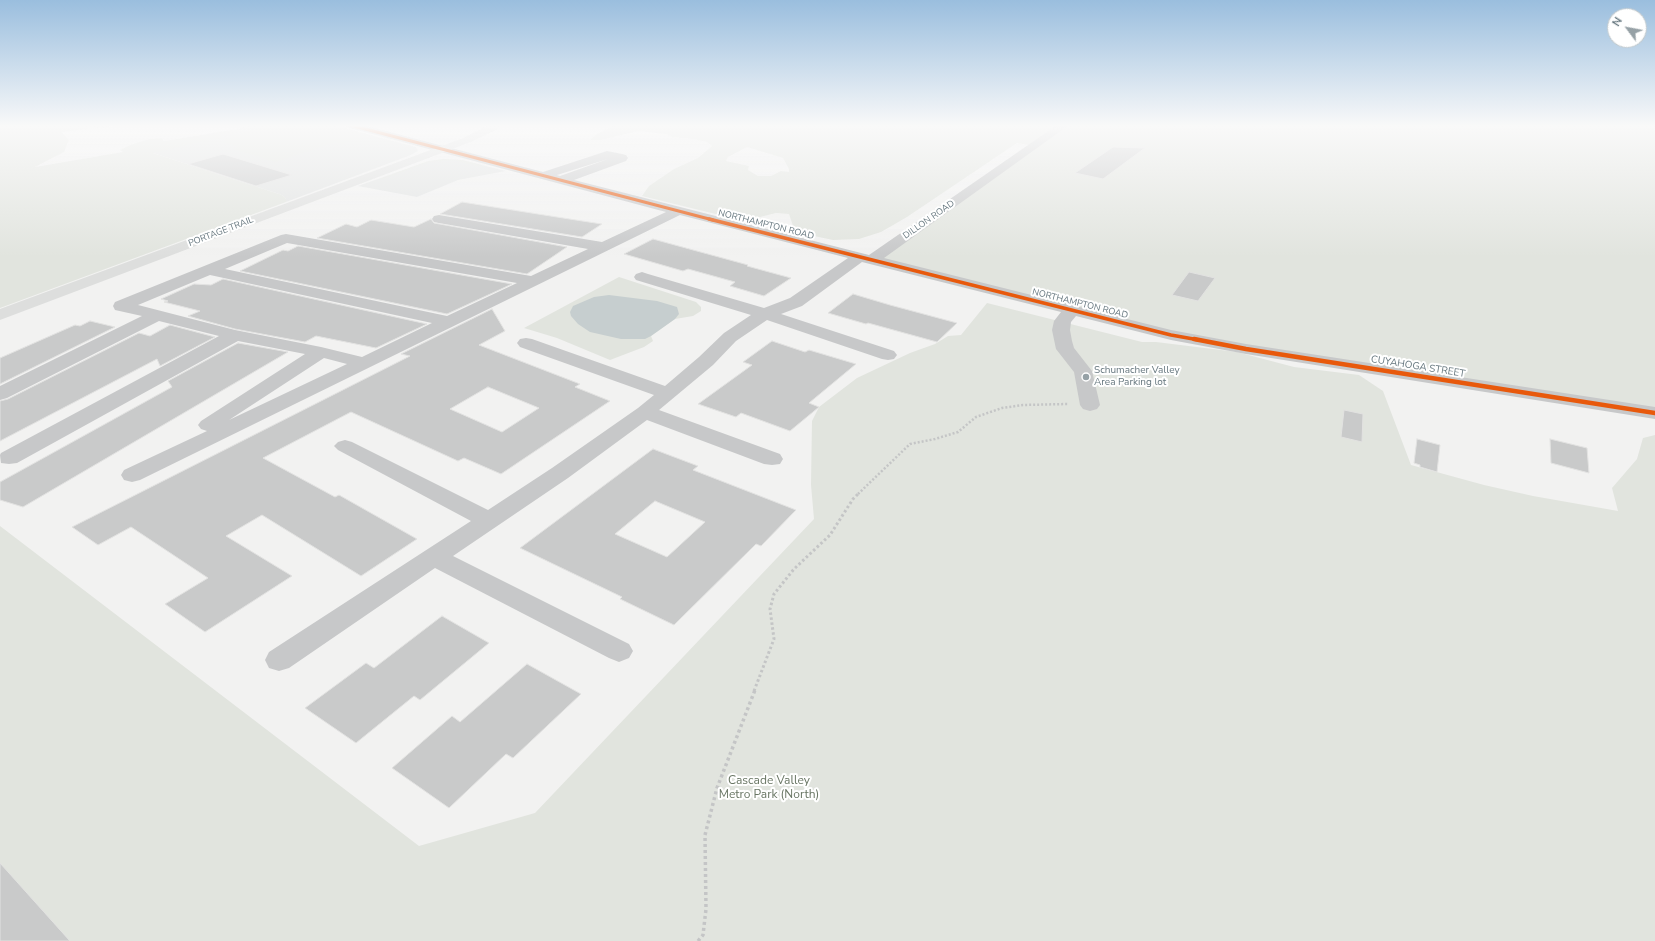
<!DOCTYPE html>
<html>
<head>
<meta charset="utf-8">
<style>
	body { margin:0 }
	#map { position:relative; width:1655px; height:941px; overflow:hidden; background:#f2f2f1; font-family:"Nunito Sans",sans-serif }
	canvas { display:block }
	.north { position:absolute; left:1607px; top:8px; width:40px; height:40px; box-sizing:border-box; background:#fff; border:1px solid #c1c8cb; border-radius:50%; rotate:302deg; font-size:11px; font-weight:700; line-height:16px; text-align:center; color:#65767e }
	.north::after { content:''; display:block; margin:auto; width:14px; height:18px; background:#96a1a6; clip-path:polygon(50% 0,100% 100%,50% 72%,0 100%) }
</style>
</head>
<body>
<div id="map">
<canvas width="1655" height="941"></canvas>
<div class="north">N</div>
</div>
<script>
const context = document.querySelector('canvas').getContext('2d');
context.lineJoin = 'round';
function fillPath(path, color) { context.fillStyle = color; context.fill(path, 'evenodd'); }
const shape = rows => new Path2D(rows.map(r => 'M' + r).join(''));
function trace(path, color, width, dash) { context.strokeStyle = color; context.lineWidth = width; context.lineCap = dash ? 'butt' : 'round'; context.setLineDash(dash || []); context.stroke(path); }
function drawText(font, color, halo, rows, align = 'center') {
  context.font = font + ' "Nunito Sans",sans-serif'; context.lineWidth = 4; context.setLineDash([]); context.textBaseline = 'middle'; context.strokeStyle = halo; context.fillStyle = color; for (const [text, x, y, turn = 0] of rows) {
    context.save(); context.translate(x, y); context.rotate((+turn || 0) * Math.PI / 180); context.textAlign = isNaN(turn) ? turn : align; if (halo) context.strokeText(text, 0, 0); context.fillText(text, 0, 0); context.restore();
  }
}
const built = shape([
	[253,125,332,125,416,147,418,151,411,155,286,202,286,199,282,195,150,152],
	[443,159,462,160,506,171,458,180,417,197,358,186,423,163]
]);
const green = shape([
	[0,125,123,125,61,132,69,140,64,152,35,167,123,152,120,150,130,145,149,139,162,138,164,141,238,129,239,131,233,134,153,153,282,195,286,199,286,202,0,308],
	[269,125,332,125,370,135,360,140,354,139,343,144,335,142,276,162,233,149,238,147,222,142,230,137],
	[615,125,1655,125,1655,413,1246,349,873,259,1034,146,1017,143,907,217,881,232,859,239,833,240,795,232,789,214,776,213,744,221,642,196,649,186,674,169,698,158,712,146,707,142,693,139,672,137,667,134,638,131,601,140,590,140,597,134],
	[747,147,783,158,789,169,789,172,781,171,771,176,758,176,748,170,749,166,726,161,728,157],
	[443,159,462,160,482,165,477,166,453,160,429,162,383,179,380,179,428,161],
	[619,277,696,302,701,307,701,311,693,316,675,319,651,336,653,341,644,347,610,360,557,338,524,328],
	[987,303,1142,342,1156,342,1237,352,1294,367,1359,375,1383,391,1411,465,1484,485,1533,496,1618,511,1612,488,1637,459,1643,438,1655,435,1655,941,70,941,0,864,0,526,419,846,535,813,814,519,811,485,812,421,819,407,857,378,910,353,935,344,948,336,961,335]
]);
const water = shape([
	[609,295,657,301,677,307,679,314,675,319,651,336,645,339,621,339,590,332,578,324,571,316,570,312,573,306,594,297]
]);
const building = shape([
	[1113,147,1145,148,1103,179,1075,173,1113,147],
	[223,154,292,175,256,186,188,164,223,154],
	[462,202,576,220,602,224,582,237,440,214,462,202],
	[431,219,434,223,567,247,527,274,317,238,346,224,357,227,371,220,414,227,431,219],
	[653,239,748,265,747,266,791,278,764,296,730,286,735,282,688,269,683,271,624,254,653,239],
	[298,246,512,284,447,314,240,271,283,250,288,251,298,246],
	[1189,272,1215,278,1198,301,1172,295,1189,272],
	[223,279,427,324,376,348,316,336,305,342,235,329,188,316,200,311,164,302,168,301,161,299,194,284,211,285,223,279],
	[853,294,890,305,957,323,937,342,868,323,866,324,828,313,853,294],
	[492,309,505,331,479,345,580,384,575,387,610,401,501,474,464,458,458,461,351,412,263,458,335,497,339,495,417,539,361,576,262,515,226,536,292,576,205,632,165,604,208,578,131,527,98,545,72,527,410,356,401,354,492,309],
	[488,387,539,408,502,432,450,409,488,387],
	[90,321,115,327,0,384,0,358,75,325,80,326,90,321],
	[170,325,215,337,160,366,157,359,0,441,0,401,8,399,139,333,150,336,170,325],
	[772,341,805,352,809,350,856,364,809,403,819,407,790,431,741,413,736,417,698,404,752,365,743,362,772,341],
	[238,343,288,352,23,507,0,500,0,482,172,387,168,381,238,343],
	[1344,410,1363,414,1362,442,1341,437,1344,410],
	[1417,439,1440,445,1437,472,1420,467,1420,465,1414,463,1417,439],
	[1550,439,1587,448,1589,473,1551,463,1550,439],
	[653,449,698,466,693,470,796,510,761,546,756,544,674,625,620,599,622,597,520,548,653,449],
	[655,501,705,522,667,557,615,534,655,501],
	[442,616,489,643,420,700,414,696,356,743,305,708,366,663,374,668,442,616],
	[527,664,581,694,513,758,506,754,449,808,392,768,452,716,460,722,527,664],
	[0,863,70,941,0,941,0,863]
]);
const pathFar2 = shape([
	[858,494,910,444,935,439,958,432,976,417,1002,408,1023,405,1068,404]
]);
const pathFar1 = shape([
	[754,691,774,639,770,609,774,594,794,569,830,535,853,499,859,493]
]);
const path = shape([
	[698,941,703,935,706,909,705,835,717,788,755,690]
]);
const minor = shape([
	[345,125,363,125,543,172,607,151,622,154,626,155,628,158,626,161,574,180,869,255,1057,125,1069,125,884,258,1171,330,1246,344,1655,407,1655,419,1246,354,1171,340,1076,316,1071,322,1070,330,1072,341,1074,348,1092,371,1100,405,1097,409,1090,411,1083,409,1080,405,1074,372,1056,349,1052,330,1054,321,1061,312,862,262,802,306,781,314,894,351,897,355,894,359,888,360,882,359,767,320,736,341,713,365,659,410,780,454,783,459,780,464,772,465,764,464,647,420,568,478,453,556,629,644,633,651,629,658,619,662,609,658,435,568,289,668,279,671,269,668,265,660,269,652,471,521,338,450,334,446,338,442,345,440,352,442,488,510,552,468,638,408,654,395,520,347,517,343,520,339,526,338,532,339,665,386,699,357,724,333,751,315,636,280,634,277,636,274,642,272,648,274,764,308,790,298,848,258,680,215,140,480,132,482,124,480,121,475,124,470,207,431,201,429,198,425,201,421,305,354,238,341,17,463,9,464,1,463,0,455,1,453,219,336,159,321,7,398,0,400,0,386,142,316,115,310,113,306,115,302,281,235,286,234,531,276,588,249,439,223,434,222,432,219,434,216,439,215,602,242,666,212,346,127,345,125],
	[608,159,560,176,557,175,608,159],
	[287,243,517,283,447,316,225,269,287,243],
	[210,275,432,323,362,357,321,347,235,330,138,305,210,275],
	[324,358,347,364,229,420,324,358]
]);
const major = shape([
	[489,125,503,125,502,127,471,142,0,320,0,309,463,138,489,125]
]);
const cyclewayFar2 = shape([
	[350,125,713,220]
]);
const cyclewayFar1 = shape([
	[709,219,1171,335,1199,340]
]);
const cycleway = shape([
	[1194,339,1246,349,1655,413]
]);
const markers = [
	[1086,377,4,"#96a1a6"]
];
const farStreetnames = [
	["DILLON ROAD",929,220,-35],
	["NORTHAMPTON ROAD",766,225,14],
	["PORTAGE TRAIL",221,232,-21],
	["NORTHAMPTON ROAD",1080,304,14]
];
const streetNames = [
	["CUYAHOGA STREET",1418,367,9]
];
const poiNames = [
	["Schumacher Valley",1094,371],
	["Area Parking lot",1094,383]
];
const nearParknames = [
	["Cascade Valley",769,781],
	["Metro Park (North)",769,795]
];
fillPath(built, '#e1e3e2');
fillPath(green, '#e1e4de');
fillPath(water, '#c6cecf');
fillPath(building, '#c9caca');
trace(building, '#e2e2e1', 1);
trace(pathFar2, '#c4c5c6', 2.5, [2, 2]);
trace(pathFar1, '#c4c5c6', 3, [2.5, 2.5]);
trace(path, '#c4c5c6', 3.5, [3, 3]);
fillPath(minor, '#c7c8c9');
fillPath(major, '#dddedd');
trace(cyclewayFar2, '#e8590c', 3);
trace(cyclewayFar1, '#e8590c', 3.5);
trace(cycleway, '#e8590c', 4.5);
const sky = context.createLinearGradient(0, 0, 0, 257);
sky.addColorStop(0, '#9abede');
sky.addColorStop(0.49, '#f9f9f9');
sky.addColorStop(1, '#f9f9f900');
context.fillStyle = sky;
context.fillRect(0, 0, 1655, 257);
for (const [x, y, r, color] of markers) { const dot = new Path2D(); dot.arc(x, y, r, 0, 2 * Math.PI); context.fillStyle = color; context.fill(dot); trace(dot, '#fff', 1.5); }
drawText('9px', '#65767e', '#fff', farStreetnames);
drawText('10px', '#65767e', '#fff', streetNames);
drawText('10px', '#65767e', '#fff', poiNames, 'left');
drawText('12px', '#697664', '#fff', nearParknames);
</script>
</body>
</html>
